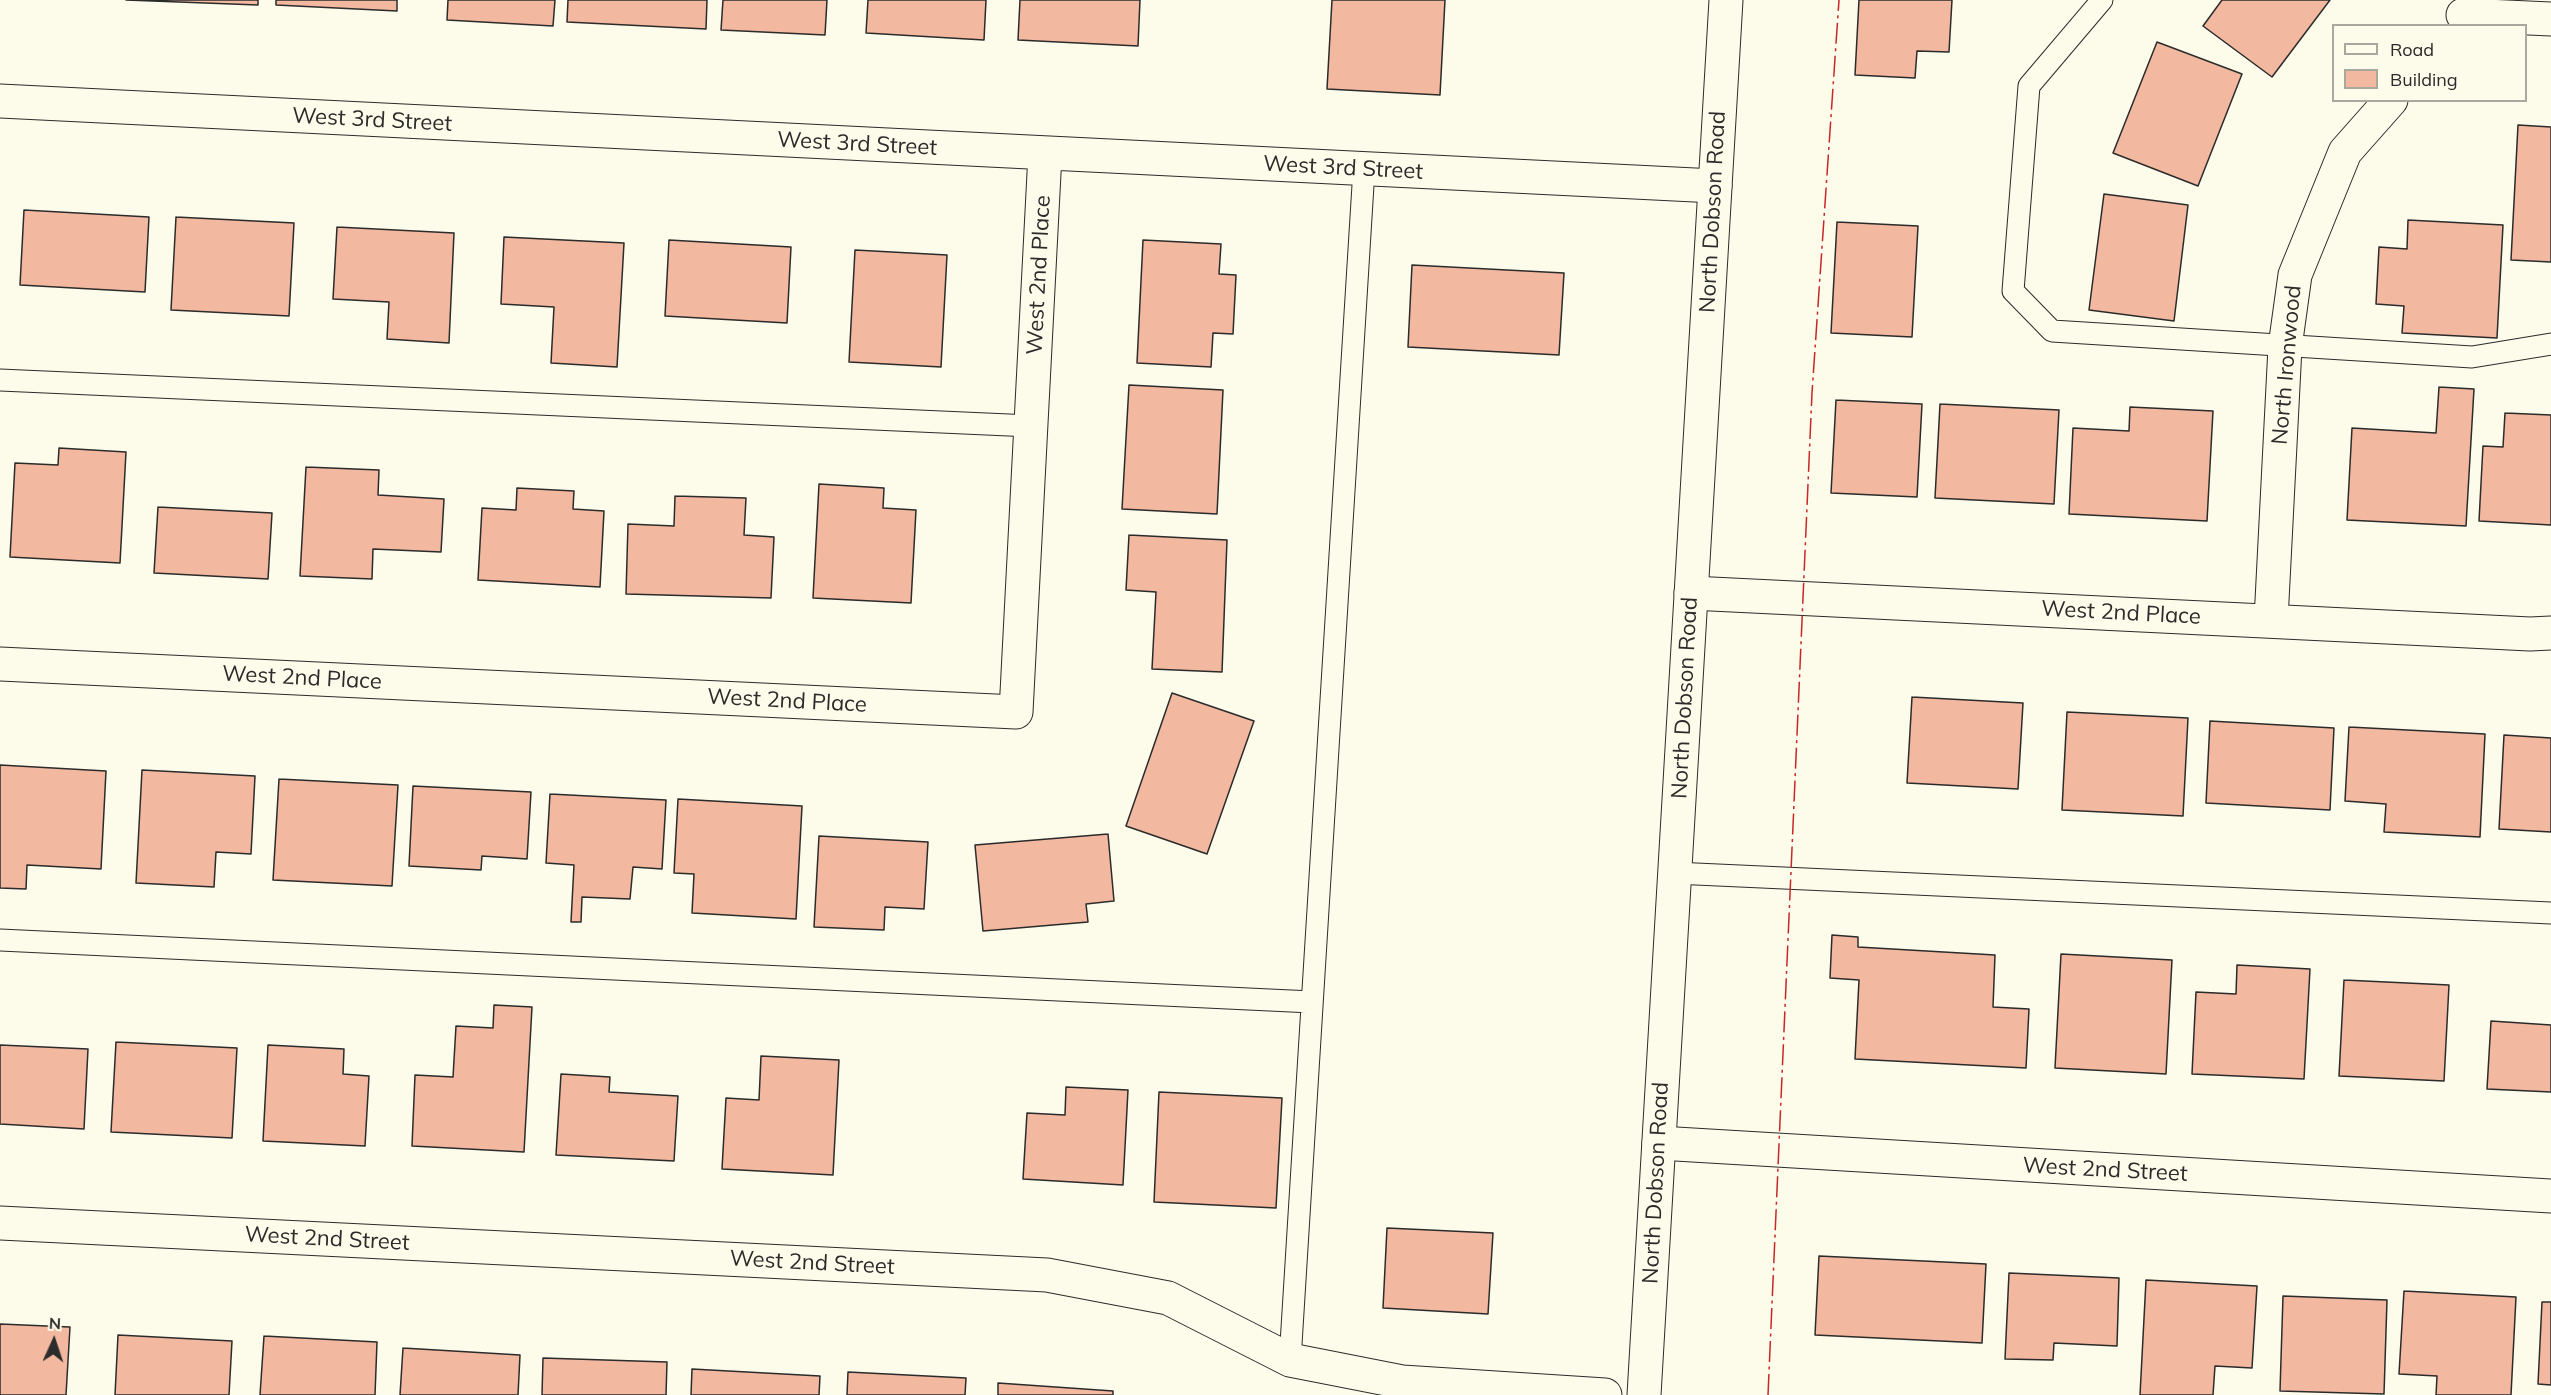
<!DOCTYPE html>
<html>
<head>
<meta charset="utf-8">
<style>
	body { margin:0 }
	#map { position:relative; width:2551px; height:1395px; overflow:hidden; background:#fdfbea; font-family:Mulish,sans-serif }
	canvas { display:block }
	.legend { position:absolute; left:2332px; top:24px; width:195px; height:78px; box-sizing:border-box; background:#fdfbea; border:2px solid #a9a89e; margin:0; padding:8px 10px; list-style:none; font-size:18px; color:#2b2b2b }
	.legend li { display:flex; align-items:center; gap:12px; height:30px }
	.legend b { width:30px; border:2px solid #a9a89e }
	.north { position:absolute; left:24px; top:1311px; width:60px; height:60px; -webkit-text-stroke:4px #fdfbea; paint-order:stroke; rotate:3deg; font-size:16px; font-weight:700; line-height:24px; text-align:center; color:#2b2b2b }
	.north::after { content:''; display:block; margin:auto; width:21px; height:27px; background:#2b2b2b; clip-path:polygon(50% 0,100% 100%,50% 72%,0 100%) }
</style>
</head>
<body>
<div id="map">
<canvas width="2551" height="1395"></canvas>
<ul class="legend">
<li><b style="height:8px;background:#fdfbea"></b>Road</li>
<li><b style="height:16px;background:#f2b8a0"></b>Building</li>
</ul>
<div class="north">N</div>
</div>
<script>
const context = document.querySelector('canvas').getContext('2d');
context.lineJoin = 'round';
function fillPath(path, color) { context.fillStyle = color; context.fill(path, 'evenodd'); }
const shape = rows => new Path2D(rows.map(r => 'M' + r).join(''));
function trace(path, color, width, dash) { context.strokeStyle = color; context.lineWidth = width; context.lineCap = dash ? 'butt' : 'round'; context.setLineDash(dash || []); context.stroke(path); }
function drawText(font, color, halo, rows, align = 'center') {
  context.font = font + ' Mulish,sans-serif'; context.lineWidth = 4.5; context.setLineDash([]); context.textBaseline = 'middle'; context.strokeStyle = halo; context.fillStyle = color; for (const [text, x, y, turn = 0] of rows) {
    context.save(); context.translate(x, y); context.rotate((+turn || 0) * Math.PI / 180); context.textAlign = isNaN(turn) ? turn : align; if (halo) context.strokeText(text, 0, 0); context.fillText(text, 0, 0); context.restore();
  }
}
const building = shape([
	[126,0,258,0,258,5,126,0],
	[276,0,397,0,397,11,276,5,276,0],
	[448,0,555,0,553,26,447,20,448,0],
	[568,0,707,0,706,29,567,22,568,0],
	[723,0,827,0,825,35,721,30,723,0],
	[868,0,986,0,984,40,866,33,868,0],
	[1020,0,1140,0,1138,46,1018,40,1020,0],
	[1332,0,1445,0,1440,95,1327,89,1332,0],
	[1859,0,1952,0,1949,52,1917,51,1915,78,1855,75,1859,0],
	[2222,0,2330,0,2272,77,2203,26,2222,0],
	[2157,42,2242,74,2198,186,2113,153,2157,42],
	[2518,125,2551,127,2551,262,2511,260,2518,125],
	[2104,194,2188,205,2174,321,2089,310,2104,194],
	[24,210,149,217,145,292,20,285,24,210],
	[176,217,294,223,289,316,171,310,176,217],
	[2408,220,2503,225,2497,338,2402,333,2404,306,2376,304,2379,247,2407,249,2408,220],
	[1837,222,1918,226,1912,337,1831,333,1837,222],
	[337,227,454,233,449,343,387,339,389,302,333,299,337,227],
	[504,237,624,243,617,367,551,363,554,307,501,304,504,237],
	[669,240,791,247,787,323,665,316,669,240],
	[1143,240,1221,244,1219,274,1236,275,1233,334,1213,333,1211,367,1137,363,1143,240],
	[855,250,947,255,941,367,849,362,855,250],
	[1412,265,1564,273,1559,355,1408,347,1412,265],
	[1129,385,1223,390,1217,514,1122,509,1129,385],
	[2439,387,2474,389,2466,526,2347,520,2352,428,2436,433,2439,387],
	[1836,400,1922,404,1917,497,1831,493,1836,400],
	[1940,404,2059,410,2054,504,1935,498,1940,404],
	[2130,407,2213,411,2207,521,2069,514,2073,428,2129,431,2130,407],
	[2505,413,2551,415,2551,525,2479,521,2483,446,2503,447,2505,413],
	[59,448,126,452,120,563,10,557,15,463,58,465,59,448],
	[306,467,379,470,378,495,444,499,441,552,373,549,372,579,300,576,306,467],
	[819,484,884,488,883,508,916,510,911,603,813,598,819,484],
	[517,488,574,491,573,509,604,511,600,587,478,580,482,508,516,510,517,488],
	[675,496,746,498,744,535,774,537,771,598,626,594,628,524,674,526,675,496],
	[158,507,272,513,268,579,154,573,158,507],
	[1129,535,1227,540,1222,672,1152,669,1156,592,1126,590,1129,535],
	[1172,693,1254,721,1207,854,1126,826,1172,693],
	[1912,697,2023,703,2018,789,1907,783,1912,697],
	[2067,712,2188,718,2183,816,2062,810,2067,712],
	[2210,721,2334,728,2330,810,2206,803,2210,721],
	[2349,727,2485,734,2480,837,2384,832,2386,804,2345,801,2349,727],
	[2504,735,2551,738,2551,832,2499,829,2504,735],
	[0,765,106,771,101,869,27,865,26,889,0,888,0,765],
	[142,770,255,776,251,854,216,852,214,887,136,883,142,770],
	[279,779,398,785,392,886,273,880,279,779],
	[413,786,531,792,527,859,482,856,481,870,409,866,413,786],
	[550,794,666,800,662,869,633,867,630,899,582,897,581,922,571,922,574,865,546,863,550,794],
	[678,799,802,806,796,919,692,913,694,874,674,873,678,799],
	[1108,834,1114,901,1086,904,1088,922,983,931,975,845,1108,834],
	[819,836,928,842,924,909,885,907,884,930,814,927,819,836],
	[1832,935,1858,937,1858,947,1995,955,1993,1007,2029,1009,2026,1068,1855,1059,1859,980,1830,978,1832,935],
	[2061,954,2172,960,2166,1074,2055,1068,2061,954],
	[2237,965,2310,969,2304,1079,2192,1074,2196,992,2236,994,2237,965],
	[2344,980,2449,985,2444,1081,2339,1076,2344,980],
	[494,1005,532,1007,524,1152,412,1146,415,1075,453,1077,456,1026,493,1028,494,1005],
	[2491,1021,2551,1025,2551,1092,2487,1089,2491,1021],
	[116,1042,237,1048,232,1138,111,1132,116,1042],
	[0,1045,88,1049,84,1129,0,1124,0,1045],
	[268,1045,344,1049,343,1074,369,1076,365,1146,263,1141,268,1045],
	[761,1056,839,1060,833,1175,722,1169,726,1098,759,1100,761,1056],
	[561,1074,610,1077,609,1092,678,1096,674,1161,556,1155,561,1074],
	[1066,1087,1128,1090,1123,1185,1023,1179,1027,1113,1065,1115,1066,1087],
	[1159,1092,1282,1098,1276,1208,1154,1202,1159,1092],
	[1387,1228,1493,1233,1488,1314,1383,1308,1387,1228],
	[1819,1256,1986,1264,1982,1343,1815,1335,1819,1256],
	[2009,1273,2119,1278,2117,1346,2054,1343,2053,1360,2005,1359,2009,1273],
	[2146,1280,2257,1286,2252,1368,2215,1366,2213,1395,2140,1395,2146,1280],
	[2404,1291,2516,1297,2511,1395,2436,1395,2437,1376,2399,1374,2404,1291],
	[2283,1296,2387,1300,2384,1394,2280,1391,2283,1296],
	[2542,1302,2551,1302,2551,1385,2538,1384,2542,1302],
	[0,1324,70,1327,66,1395,0,1395,0,1324],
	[118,1335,232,1341,229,1395,115,1395,118,1335],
	[264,1336,377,1342,375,1395,260,1395,264,1336],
	[403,1348,520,1355,518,1395,400,1395,403,1348],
	[543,1358,667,1362,666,1395,542,1395,543,1358],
	[692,1369,820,1376,819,1395,691,1395,692,1369],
	[848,1372,966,1378,965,1395,847,1395,848,1372],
	[998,1383,1113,1391,1113,1395,998,1395,998,1383]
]);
const service = shape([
	[2102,0,2029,86,2013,291,2052,331,2472,357,2551,344],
	[0,380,1031,426],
	[1674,873,2551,913],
	[0,940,1312,1002],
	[1290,1360,1364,169]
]);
const minor = shape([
	[2463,15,2551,19],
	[0,101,1715,186],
	[1691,593,2530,634,2551,633],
	[2271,620,2285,347,2295,275,2345,152,2391,100],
	[0,664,1016,712,1045,154],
	[1659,1143,2551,1196],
	[0,1223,1047,1275,1168,1298,1290,1360,1402,1382,1605,1395]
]);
const secondary = shape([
	[1644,1395,1726,0]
]);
const power = shape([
	[1768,1395,1812,393,1839,0]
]);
const streetNames = [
	["West 3rd Street",372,120,3],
	["West 3rd Street",857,144,3],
	["West 3rd Street",1343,168,3],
	["North Dobson Road",1713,212,-87],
	["West 2nd Place",1039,275,-87],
	["North Ironwood",2287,365,-85],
	["West 2nd Place",2121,613,3],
	["West 2nd Place",302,678,3],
	["North Dobson Road",1685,698,-87],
	["West 2nd Place",787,701,3],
	["West 2nd Street",2105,1170,3],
	["North Dobson Road",1656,1183,-87],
	["West 2nd Street",327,1239,3],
	["West 2nd Street",812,1263,3]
];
fillPath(building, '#f2b8a0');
trace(building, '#2b2b2b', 1.5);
trace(service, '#2b2b2b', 23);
trace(minor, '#2b2b2b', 35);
trace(secondary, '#2b2b2b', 35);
trace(service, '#fdfbea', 21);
trace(minor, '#fdfbea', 33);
trace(secondary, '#fdfbea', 33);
trace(power, '#c62828', 1.5, [21, 4.5, 3, 4.5]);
drawText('22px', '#2b2b2b', '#fdfbea', streetNames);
</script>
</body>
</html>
